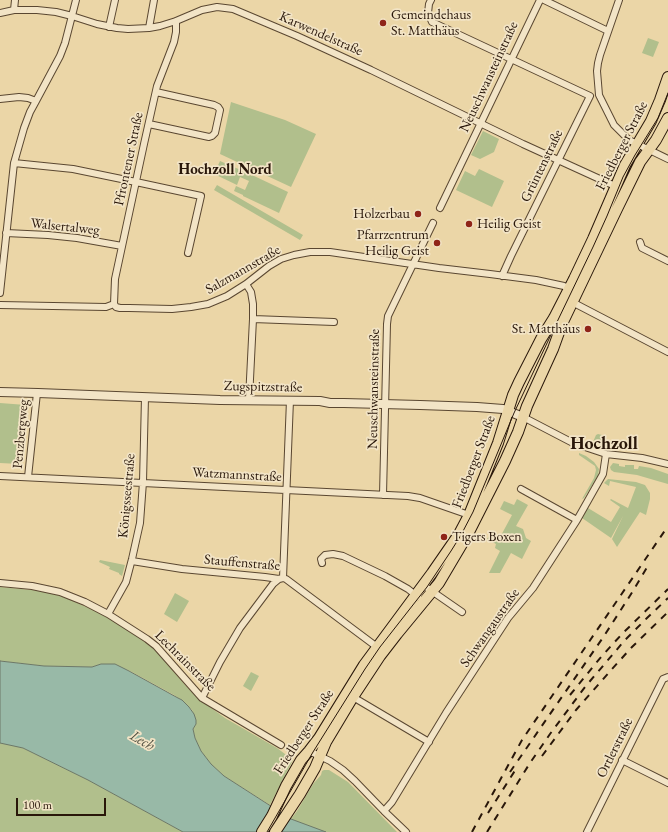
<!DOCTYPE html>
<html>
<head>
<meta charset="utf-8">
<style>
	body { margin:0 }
	#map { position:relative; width:668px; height:832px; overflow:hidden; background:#ebd6a7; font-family:"EB Garamond",serif }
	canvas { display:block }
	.scale { position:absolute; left:16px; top:798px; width:90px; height:18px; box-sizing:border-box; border:2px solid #29170a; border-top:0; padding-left:5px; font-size:12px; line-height:14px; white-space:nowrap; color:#29170a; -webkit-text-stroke:3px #f2e4c6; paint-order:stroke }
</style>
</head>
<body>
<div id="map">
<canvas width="668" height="832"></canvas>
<div class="scale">100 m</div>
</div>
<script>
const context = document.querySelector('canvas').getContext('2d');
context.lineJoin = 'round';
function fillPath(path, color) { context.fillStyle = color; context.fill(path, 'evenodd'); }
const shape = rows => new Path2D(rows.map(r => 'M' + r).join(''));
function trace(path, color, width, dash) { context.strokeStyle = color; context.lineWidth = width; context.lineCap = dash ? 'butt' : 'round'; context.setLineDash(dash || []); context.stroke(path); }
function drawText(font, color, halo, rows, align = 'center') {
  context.font = font + ' "EB Garamond",serif'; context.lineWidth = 3.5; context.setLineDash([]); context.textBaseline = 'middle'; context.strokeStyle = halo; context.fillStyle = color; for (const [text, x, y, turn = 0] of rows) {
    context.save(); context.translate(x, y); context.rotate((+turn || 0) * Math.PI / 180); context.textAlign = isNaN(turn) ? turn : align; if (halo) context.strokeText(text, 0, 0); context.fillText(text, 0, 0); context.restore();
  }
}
const green = shape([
	[648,38,659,42,653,57,642,53],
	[231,102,285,120,316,134,291,187,220,154],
	[483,131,499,139,494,152,480,159,471,155],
	[220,161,243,171,243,172,252,176,252,175,288,192,279,213,243,196,243,195,234,191,236,186,245,190,249,181,240,177,237,185,214,174],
	[479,169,504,181,492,207,456,190,465,171,475,176],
	[217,185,303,235,300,240,214,190],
	[0,403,26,405,19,464,0,463],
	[598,434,602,435,602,441,604,443,608,443,610,441,616,444,615,447,609,446,593,442,596,435],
	[579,453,586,456,594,462,599,469,598,476,584,498,582,499,594,478,596,470,595,466,579,455],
	[613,463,619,464,619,466,625,467,625,465,634,465,634,469,638,469,639,466,651,468,668,474,668,484,654,480,637,475,614,472,611,470,610,467],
	[608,479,636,482,645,485,650,493,650,499,646,515,640,512,617,547,612,539,623,516,611,538,582,518,588,508,611,522,620,507,610,500,611,499,628,508,636,487,610,481,609,486,604,483],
	[517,499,528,505,516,526,523,529,526,538,531,541,522,559,511,553,500,573,489,573,500,551,495,548,496,544,487,539,489,536,498,541,512,515,500,509,504,501,514,505],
	[100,560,125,565,122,576,119,574,119,573,109,569,110,567,99,562],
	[0,587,32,590,47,592,69,599,97,612,115,622,150,645,158,653,186,686,199,699,225,718,277,748,293,760,270,805,224,776,211,764,201,751,195,738,193,729,196,724,192,710,185,703,174,695,130,671,125,669,124,669,115,664,101,664,92,667,44,666,0,661],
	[175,593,189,601,177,622,164,614],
	[251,672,259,676,251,691,243,686],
	[0,740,23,748,88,780,183,832,0,832],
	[324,770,329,770,348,782,397,832,325,832,291,819,297,811,313,784,321,775,322,771]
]);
const water = shape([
	[0,661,44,666,92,667,101,664,115,664,129,671,178,698,182,700,189,707,194,714,196,720,196,724,193,729,195,738,201,751,211,764,224,776,291,819,326,832,183,832,88,780,23,748,0,743,0,661]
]);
const minor = shape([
	[431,0,429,4,428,13,432,22,590,96],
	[544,0,608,31],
	[619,0,600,55,598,63,597,71,599,95,614,125,629,140,668,159],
	[14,10,15,0],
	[0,13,14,10,37,10,56,12,72,16,97,24,117,28,128,29,149,28,160,26,176,21,202,10,217,7,233,9,297,36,371,70,523,144,615,186],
	[109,27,115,0],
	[149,28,154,0],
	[0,99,19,97,28,98,36,101],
	[149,124,209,137,212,136,215,133,220,110,218,107,214,105,156,92],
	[14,163,73,169,136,182,201,196,188,253],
	[440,208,540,0],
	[6,233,48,235,77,238,122,246],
	[640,242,642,248,668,261],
	[502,276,511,256,590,96],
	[246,284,251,292,253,304,253,319,249,399],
	[0,293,14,163,24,128,30,112,36,101,60,56,65,43,76,0],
	[572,302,668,352],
	[114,304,115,279,144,144,157,86,174,42,176,32,176,21],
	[0,305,106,307,114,304,116,307,120,308,129,308,172,309,191,307,208,304,227,296,246,284,269,266,281,259,294,255,310,252,330,252,439,268,490,274,536,280,564,286,570,288],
	[253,319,334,322],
	[523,417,573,443,606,454,642,458,668,464],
	[0,476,408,496,420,498,469,515],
	[28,477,37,393],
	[521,489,577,520],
	[383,495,387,324,388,316,433,223],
	[132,561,182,569,265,577,279,579,283,578,286,579,377,647],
	[322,563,321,559,325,555,333,554,343,556,385,576,408,589,418,597],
	[283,578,290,400],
	[0,583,32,586,60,592,85,602,108,614,147,639,156,646,202,698,281,745],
	[423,585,462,612],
	[108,614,126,582,132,559,140,523,143,482,145,397],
	[353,697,429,742],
	[202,698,220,662,240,628,273,584,279,579],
	[309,751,330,761,343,770,355,781,384,811,406,832],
	[622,760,668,783],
	[384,811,392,802,446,713,508,618,533,588,577,520,603,474,606,454],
	[587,832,663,679,668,677]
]);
const tertiary = shape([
	[0,392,38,393,220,400,320,401,330,403,344,403,420,405,477,407,503,409,523,417]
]);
const primary = shape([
	[262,832,272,816,286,786,301,760,309,751,319,738,364,665,432,573,459,534,469,515,498,443,513,395,519,382,541,339,554,318,574,279,593,239,625,165,651,121,660,100,668,77],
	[275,832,300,794,315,768,326,742,353,697,380,656,397,634,439,583,468,534,505,461,518,432,527,406,553,349,562,324,617,209,640,162,656,140,668,118]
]);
const tram = shape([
	[267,832,313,752,365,669,380,647,427,587,451,551,461,535,473,512,514,413,557,322,593,247,607,216,623,177,635,155,658,118,668,93]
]);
const rail = shape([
	[570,695,601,657,622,634,668,589],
	[542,756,576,710,612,669,632,647,668,612],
	[510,772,604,636,633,591,649,564],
	[488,813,516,769],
	[472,832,505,771,522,740,668,526],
	[487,832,530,763,550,734,585,687,625,640,647,618,668,598]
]);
const markers = [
	[383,23,4,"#8f2418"],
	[418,214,4,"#8f2418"],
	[469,224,4,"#8f2418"],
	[437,243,4,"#8f2418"],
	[588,329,4,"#8f2418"],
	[444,537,4,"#8f2418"]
];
const poiNames = [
	["Gemeindehaus",391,15],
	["St. Matthäus",391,31],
	["Holzerbau",410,214,"right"],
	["Heilig Geist",477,224],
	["Pfarrzentrum",429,235,"right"],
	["Heilig Geist",429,251,"right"],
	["St. Matthäus",580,329,"right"],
	["Tigers Boxen",452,537]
];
const streetNames = [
	["Karwendelstraße",321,34,24],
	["Neuschwansteinstraße",489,77,-65],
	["Friedberger Straße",622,146,-63],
	["Pfrontener Straße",129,159,-78],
	["Grüntenstraße",542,166,-64],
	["Walsertalweg",65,227,6],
	["Salzmannstraße",243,270,-30],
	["Zugspitzstraße",263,387,1],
	["Neuschwansteinstraße",374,389,-89],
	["Penzbergweg",21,434,-85],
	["Friedberger Straße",474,462,-69],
	["Watzmannstraße",237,475,3],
	["Königsseestraße",127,496,-85],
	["Stauffenstraße",242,563,5],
	["Schwangaustraße",490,628,-55],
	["Lechrainstraße",185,661,45],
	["Friedberger Straße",304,732,-57],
	["Ortlerstraße",615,748,-64]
];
const neighbourhoodNames = [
	["Hochzoll Nord",225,170]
];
const waterNames = [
	["Lech",142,741,30]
];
const districtNames = [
	["Hochzoll",604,444]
];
fillPath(green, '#b1bf8c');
fillPath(water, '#98b9a7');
trace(water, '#6c7868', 1);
trace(minor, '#5a4731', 8);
trace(tertiary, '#5a4731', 10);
trace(primary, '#29170a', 12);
trace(minor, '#f2e4c6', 6);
trace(tertiary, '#f2e4c6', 8);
trace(primary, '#ebd6a7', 10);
trace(tram, '#29170a', 1);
trace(rail, '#29170a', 2, [7, 7]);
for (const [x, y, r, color] of markers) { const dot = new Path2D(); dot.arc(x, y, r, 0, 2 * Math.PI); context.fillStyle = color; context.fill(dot); trace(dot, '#f2e4c6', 1.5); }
drawText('14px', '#29170a', '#f2e4c6', poiNames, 'left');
drawText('14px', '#29170a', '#f2e4c6', streetNames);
drawText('bold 15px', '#29170a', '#f2e4c6', neighbourhoodNames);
drawText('italic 15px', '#505041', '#f2e4c6', waterNames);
drawText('bold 18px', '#29170a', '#f2e4c6', districtNames);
</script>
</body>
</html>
